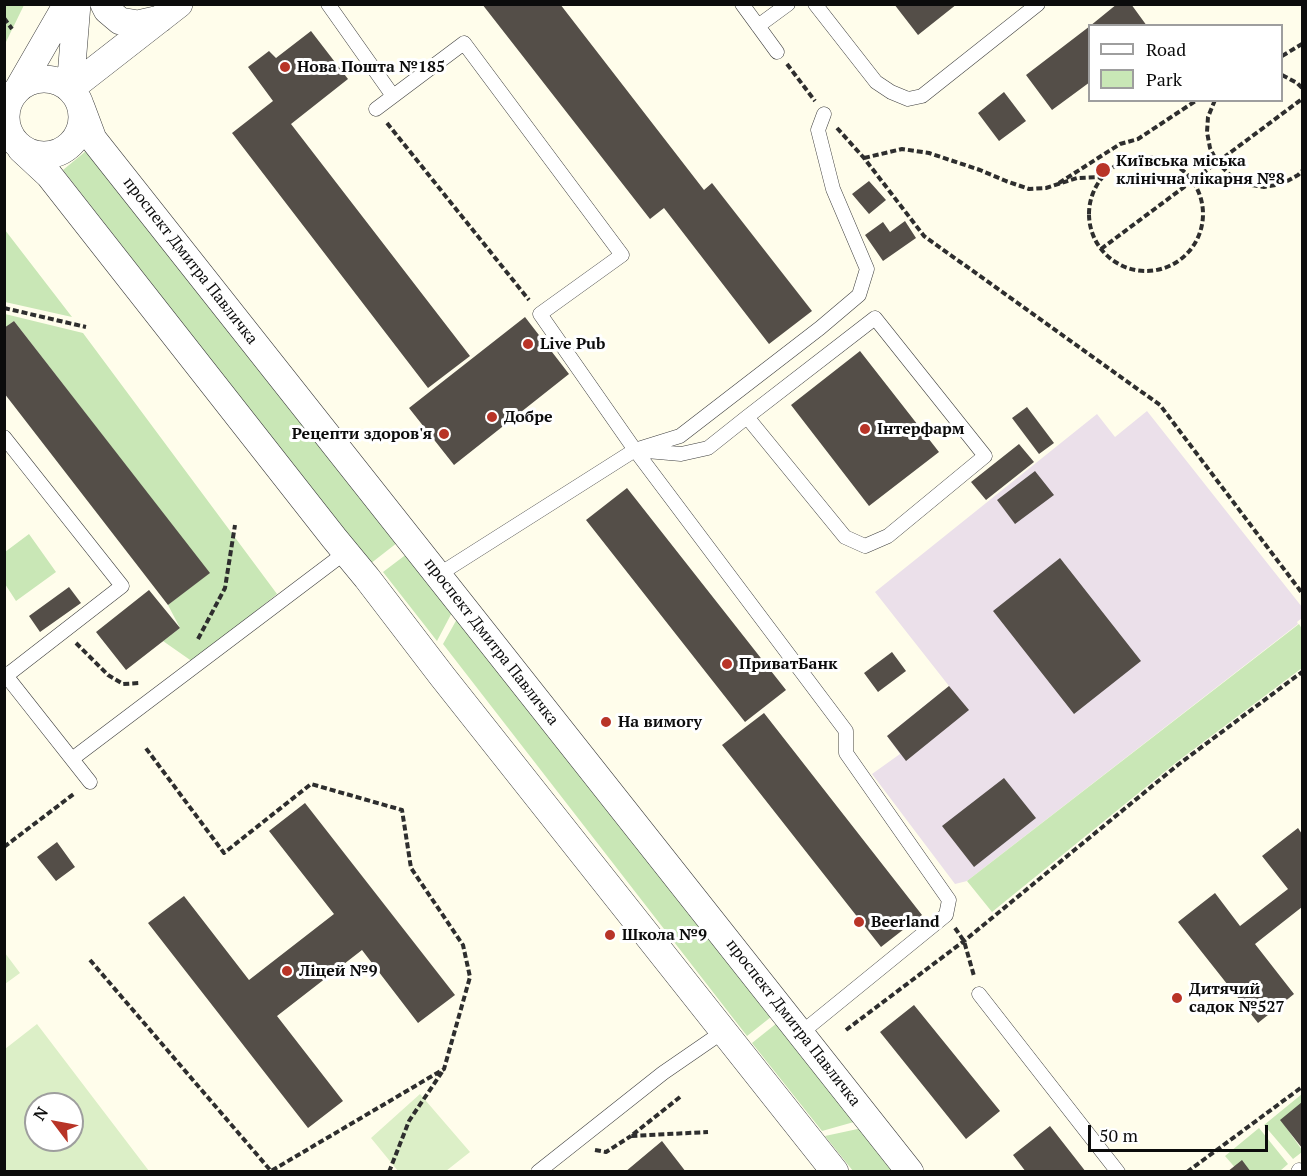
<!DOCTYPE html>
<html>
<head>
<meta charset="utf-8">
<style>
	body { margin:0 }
	#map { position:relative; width:1307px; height:1176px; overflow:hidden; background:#fffdeb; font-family:"PT Serif",serif }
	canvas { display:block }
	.frame { position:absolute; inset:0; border:6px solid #0c0c0c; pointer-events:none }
	.legend { position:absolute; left:1088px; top:24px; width:195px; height:78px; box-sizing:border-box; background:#fff; border:2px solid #9e9e9e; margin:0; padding:8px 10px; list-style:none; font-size:18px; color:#0c0c0c }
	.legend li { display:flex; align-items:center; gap:12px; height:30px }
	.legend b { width:30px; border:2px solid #9e9e9e }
	.north { position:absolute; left:24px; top:1092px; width:60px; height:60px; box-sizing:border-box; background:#fff; border:2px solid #9e9e9e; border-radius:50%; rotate:302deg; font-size:16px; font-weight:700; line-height:24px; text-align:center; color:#0c0c0c }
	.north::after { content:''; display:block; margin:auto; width:21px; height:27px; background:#b83427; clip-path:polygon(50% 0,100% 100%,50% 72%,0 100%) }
	.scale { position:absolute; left:1088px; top:1125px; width:180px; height:27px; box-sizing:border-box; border:3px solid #0c0c0c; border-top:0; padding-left:8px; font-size:18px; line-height:21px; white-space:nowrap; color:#0c0c0c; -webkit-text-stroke:4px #fff; paint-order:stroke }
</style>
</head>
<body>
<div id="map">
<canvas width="1307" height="1176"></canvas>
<div class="frame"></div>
<ul class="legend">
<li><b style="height:8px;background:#fff"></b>Road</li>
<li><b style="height:16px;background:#c9e7b6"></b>Park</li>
</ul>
<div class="north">N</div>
<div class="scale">50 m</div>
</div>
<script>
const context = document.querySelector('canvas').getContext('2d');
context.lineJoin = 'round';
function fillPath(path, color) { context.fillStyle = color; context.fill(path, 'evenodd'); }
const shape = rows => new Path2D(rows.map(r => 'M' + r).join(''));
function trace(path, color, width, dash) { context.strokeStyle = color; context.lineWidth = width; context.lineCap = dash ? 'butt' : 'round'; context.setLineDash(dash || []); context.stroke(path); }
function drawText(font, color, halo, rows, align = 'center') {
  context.font = font + ' "PT Serif",serif'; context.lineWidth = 6; context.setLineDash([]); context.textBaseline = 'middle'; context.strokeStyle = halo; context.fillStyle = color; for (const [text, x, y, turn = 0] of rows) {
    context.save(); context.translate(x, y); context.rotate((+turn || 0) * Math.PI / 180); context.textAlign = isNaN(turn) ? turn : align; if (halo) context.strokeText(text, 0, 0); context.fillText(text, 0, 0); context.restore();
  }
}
const industrial = shape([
	[1147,411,1302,607,1302,618,1297,622,1298,624,967,881,955,884,872,774,900,754,887,736,949,686,875,592,1097,414,1115,437]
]);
const green = shape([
	[5,4,24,5,5,44,4,5],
	[92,146,402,539,370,564,63,170],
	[4,230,5,230,72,317,5,302],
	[5,314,83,333,277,594,193,662,163,641,180,628,168,605,209,573,14,321,5,328],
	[29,534,56,572,16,601,5,584,5,552],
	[416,547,457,603,437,641,383,572],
	[462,610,776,1013,747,1036,443,644],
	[1299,624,1302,629,1302,668,1178,761,992,912,967,881],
	[782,1019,861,1120,822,1131,752,1043],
	[1302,1094,1302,1103,1281,1120,1302,1150,1302,1152,1293,1159,1264,1125],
	[867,1127,901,1171,853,1171,825,1136],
	[1259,1128,1288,1164,1280,1171,1238,1171,1225,1156]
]);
const pitch = shape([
	[5,953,20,973,5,984],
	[37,1024,149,1171,5,1171,5,1049],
	[36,1104,72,1104,72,1140,36,1140],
	[420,1094,470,1152,446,1171,398,1171,371,1138]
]);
const building = shape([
	[482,4,560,4,704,190,712,183,812,311,769,344,664,208,650,219],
	[894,4,957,4,918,35],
	[1117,4,1131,4,1147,26,1090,26],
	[1090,26,1090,82,1052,110,1026,75],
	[311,31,348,79,291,124,470,356,428,388,232,133,273,101,248,67,269,51,276,58],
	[1004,92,1026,121,999,141,978,113],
	[869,181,886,200,869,214,852,194],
	[905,221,916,238,883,261,865,235,883,222,890,232],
	[525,317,569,374,454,465,409,408],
	[14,321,210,573,168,605,4,393,4,328],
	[860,351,939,452,869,506,791,405],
	[1027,407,1054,443,1039,454,1012,418],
	[1019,444,1034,462,986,500,971,482],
	[1035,471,1054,495,1015,524,997,500],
	[627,488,786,690,745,722,586,520],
	[1060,558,1141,661,1074,714,993,611],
	[69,587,81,603,40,632,29,616],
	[149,590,180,628,126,670,96,632],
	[892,652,906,671,878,692,864,673],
	[949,686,969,710,906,761,887,736],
	[764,713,922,915,881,947,722,745],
	[1004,778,1036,818,974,867,942,826],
	[305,803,455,995,418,1023,362,950,277,1016,343,1101,308,1128,148,923,184,896,249,980,334,914,269,831],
	[1298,828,1302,834,1302,907,1255,944,1294,994,1258,1023,1178,922,1215,893,1240,926,1288,889,1262,856],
	[57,842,75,867,56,881,37,857],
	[914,1005,1000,1111,966,1139,880,1032],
	[1302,1102,1302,1148,1280,1120],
	[1050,1126,1086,1172,1026,1172,1013,1155],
	[662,1141,686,1172,625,1172],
	[1242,1160,1251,1172,1227,1172]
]);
const path = shape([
	[4,18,12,29],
	[1282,56,1302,44],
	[787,64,815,101],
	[1282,75,1297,83,1302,88],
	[1215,100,1208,117,1207,132,1210,148,1217,162,1230,175,1246,184,1264,187,1282,184,1298,175,1302,171],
	[387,123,529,300],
	[837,128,864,158,924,236,1160,405,1302,593],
	'1089 214a57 57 0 1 1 114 0a57 57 0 1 1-114 0Z',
	[864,158,902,149,929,153,980,170,1006,181,1029,189,1046,188,1077,178,1103,177],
	[1059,183,1120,144,1138,139,1197,100],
	[1101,249,1302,99],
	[4,308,86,327],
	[198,639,225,588,235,525],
	[76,643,108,675,123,684,140,683],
	[4,847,75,793],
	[955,928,964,941,974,976],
	[90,960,271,1171,444,1069,470,977,463,945,411,868,402,810,311,784,224,853,145,747],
	[846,1030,964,941,1179,764,1302,672],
	[680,1097,631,1136,708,1132],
	[595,1150,606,1152,631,1136],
	[389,1172,409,1121,442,1072],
	[1187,1172,1302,1087]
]);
const service = shape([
	[328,4,393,96],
	[742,4,777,52],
	[815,4,876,82,891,92,908,99,922,96,1038,4],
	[758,26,788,4],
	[376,109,464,43,622,255,540,314,635,450,846,731,846,753,949,900,946,915,801,1033],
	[4,437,122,586,6,676],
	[635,450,681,454,708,448,747,417,875,318,985,456,888,536,865,546,845,537,747,417],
	[438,575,635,450,680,436,820,328,859,295,867,269,833,189,818,130,824,114],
	[4,673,90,782],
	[72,759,346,552],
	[979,994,1118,1172],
	[538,1172,663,1073,724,1031],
	[1298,1172,1299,1170,1300,1172]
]);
const minor = shape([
	[104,4,107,10,120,21,138,24,160,19],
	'6 117a38 38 0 1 1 76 0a38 38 0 1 1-76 0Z',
	[18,89,67,4],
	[70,89,179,4],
	[70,89,77,4],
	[81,107,93,139,910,1172],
	[21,149,49,175,334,538,367,578,442,676,835,1172]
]);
const markers = [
	[285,67,6,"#b83427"],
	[1103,170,8,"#b83427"],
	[528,344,6,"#b83427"],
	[492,417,6,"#b83427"],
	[865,429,6,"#b83427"],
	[444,434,6,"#b83427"],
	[727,664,6,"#b83427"],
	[606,722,6,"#b83427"],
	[859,922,6,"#b83427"],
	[610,935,6,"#b83427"],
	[287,971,6,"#b83427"],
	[1177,998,6,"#b83427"]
];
const poiNames = [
	["Нова Пошта №185",297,67],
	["Київська міська",1116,161],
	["клінічна лікарня №8",1116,179],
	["Live Pub",540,344],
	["Добре",504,417],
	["Інтерфарм",877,429],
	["Рецепти здоров'я",432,434,"right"],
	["ПриватБанк",739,664],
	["На вимогу",618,722],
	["Beerland",871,922],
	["Школа №9",622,935],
	["Ліцей №9",299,971],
	["Дитячий",1189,989],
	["садок №527",1189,1007]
];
const streetNames = [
	["проспект Дмитра Павличка",190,261,52],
	["проспект Дмитра Павличка",491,642,52],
	["проспект Дмитра Павличка",793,1023,52]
];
fillPath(industrial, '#ebe0ea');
fillPath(green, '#c9e7b6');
fillPath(pitch, '#dcefc7');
fillPath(building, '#544e48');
trace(service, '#3f3f3f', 15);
trace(minor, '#3f3f3f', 28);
trace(path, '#2e2e2e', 4, [6, 3]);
trace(service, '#fff', 14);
trace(minor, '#fff', 27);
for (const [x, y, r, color] of markers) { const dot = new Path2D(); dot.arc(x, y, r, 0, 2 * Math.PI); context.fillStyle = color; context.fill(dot); trace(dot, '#fff', 2); }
drawText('bold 16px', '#0c0c0c', '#fff', poiNames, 'left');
drawText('16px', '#0c0c0c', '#fff', streetNames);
</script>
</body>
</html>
